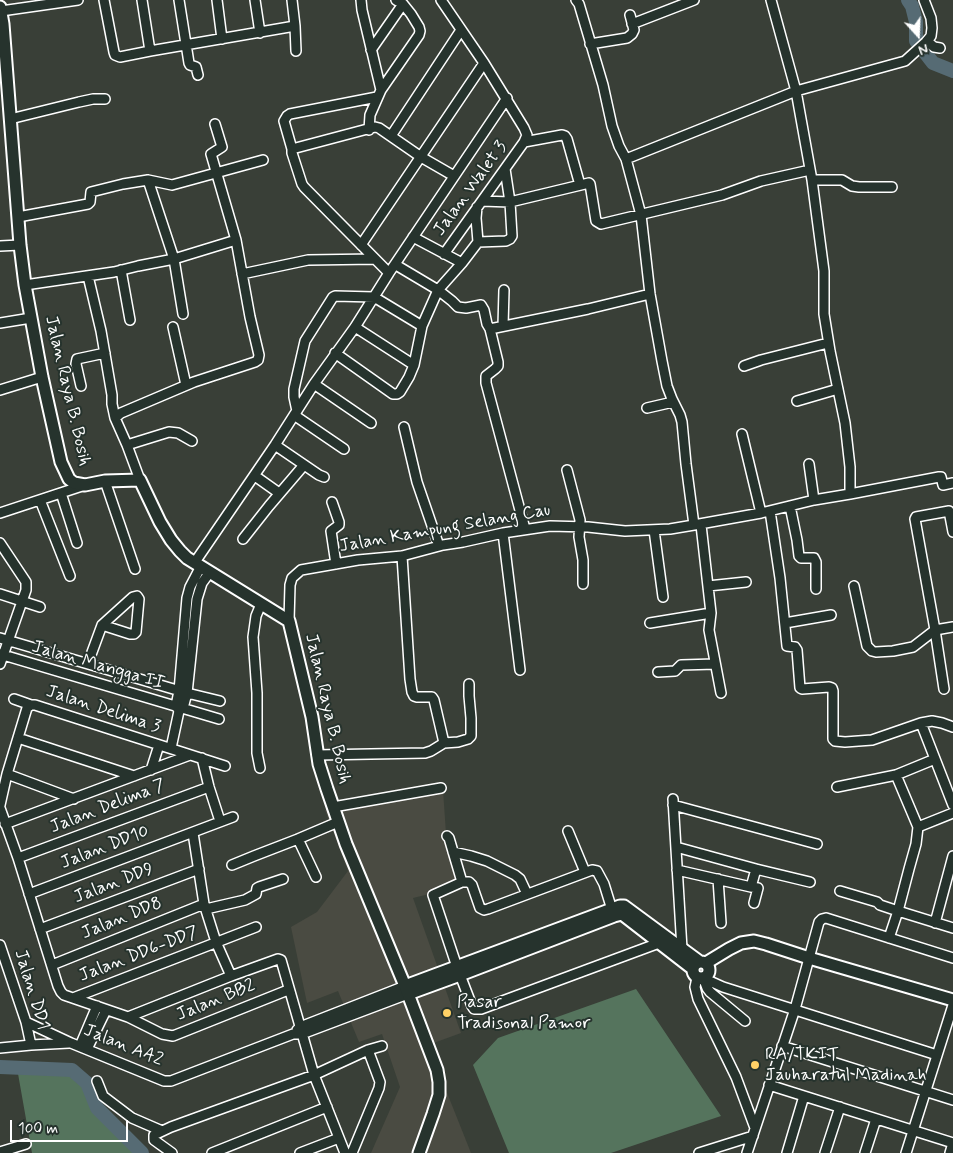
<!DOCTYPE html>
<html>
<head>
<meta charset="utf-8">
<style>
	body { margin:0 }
	#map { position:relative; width:953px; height:1153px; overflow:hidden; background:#393f37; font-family:Mynerve,sans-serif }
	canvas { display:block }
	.north { position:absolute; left:893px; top:10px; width:50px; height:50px; -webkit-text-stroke:4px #26332d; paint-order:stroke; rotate:160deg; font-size:14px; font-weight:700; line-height:20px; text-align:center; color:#fff }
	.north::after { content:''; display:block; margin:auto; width:18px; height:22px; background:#fff; clip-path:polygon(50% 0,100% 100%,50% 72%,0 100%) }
	.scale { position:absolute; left:10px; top:1120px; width:118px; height:22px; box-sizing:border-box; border:2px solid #fff; border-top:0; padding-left:6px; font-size:15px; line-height:18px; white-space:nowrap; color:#fff; -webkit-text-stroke:4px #26332d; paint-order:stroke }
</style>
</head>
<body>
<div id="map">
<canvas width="953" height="1153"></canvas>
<div class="north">N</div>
<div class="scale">100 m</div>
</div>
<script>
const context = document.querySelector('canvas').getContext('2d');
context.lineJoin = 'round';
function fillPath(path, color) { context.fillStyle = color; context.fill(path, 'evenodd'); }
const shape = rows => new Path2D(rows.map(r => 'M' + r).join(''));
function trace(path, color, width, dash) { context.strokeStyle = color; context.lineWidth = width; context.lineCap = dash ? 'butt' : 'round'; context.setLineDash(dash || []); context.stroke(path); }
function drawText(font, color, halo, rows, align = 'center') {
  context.font = font + ' Mynerve,sans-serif'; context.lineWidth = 4; context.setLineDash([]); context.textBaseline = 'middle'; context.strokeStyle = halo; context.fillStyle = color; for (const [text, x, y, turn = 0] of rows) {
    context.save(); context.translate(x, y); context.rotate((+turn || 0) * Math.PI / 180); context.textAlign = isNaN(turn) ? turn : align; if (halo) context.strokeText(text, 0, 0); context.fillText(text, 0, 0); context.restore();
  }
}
const built = shape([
	[443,790,447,848,458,887,413,898,461,1033,428,1045,471,1153,371,1153,400,1087,382,1034,359,1042,338,991,307,1003,291,927,317,912,348,871,325,810]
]);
const green = shape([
	[636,989,721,1116,611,1153,509,1153,473,1065,498,1038],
	[17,1068,72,1070,87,1083,97,1108,142,1153,32,1153]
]);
const river = shape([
	[908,0,912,6,916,22,916,41,933,63,953,71],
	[0,1067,72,1070,87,1083,97,1108,142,1153]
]);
const street = shape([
	[104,0,114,52,115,55,120,57,150,51,295,26],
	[142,0,150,51],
	[179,0,189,63,190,65,196,67,198,75],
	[217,0,222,39],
	[255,0,260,33],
	[292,0,295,26,296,51],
	[361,0,362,10,381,90],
	[441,0,484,63,524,128,527,135,524,142,444,254],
	[1,11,78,0],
	[632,24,694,0],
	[927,41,934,47,940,48],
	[590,44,627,38,632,34,634,30,630,15],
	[371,50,403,4],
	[10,119,79,102,93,99,105,99],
	[369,130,370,115,381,90,419,35,420,31,419,27,411,14,403,4,396,0],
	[391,136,461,30],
	[524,142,562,135,565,136,567,139,580,185],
	[292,149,284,121,287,116,290,114,377,97],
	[626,159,796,91,905,61,926,42,931,36,932,28,931,18,924,0],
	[148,180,174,259,183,314],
	[812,180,842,180,852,186,859,187,892,187],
	[482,201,510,202,589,183,590,184,596,221,601,224,722,195,761,181,810,170],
	[477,207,476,218,478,242],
	[18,217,88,204,90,202,91,192,123,184,148,180,172,185,263,160],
	[413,237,462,263],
	[361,245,484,63],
	[0,246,20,245],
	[396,265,438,290,452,301,458,307,466,308,481,305,484,310,487,324,490,329],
	[121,270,130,320],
	[389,273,304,187,302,184,292,153,292,149,375,127,379,128,421,157,454,176],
	[242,274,308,260,375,259],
	[88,276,101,331,112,395,112,404,115,418],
	[25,285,114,272,138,266,174,259,236,240],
	[0,323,31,318],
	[503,326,504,290],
	[173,327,186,385],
	[355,327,414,365],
	[335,353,393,394,397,394,400,392,409,377,414,365,422,326,438,290,462,263,478,242,506,241,510,239,512,236,510,202,505,169],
	[744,366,761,360,828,343],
	[314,384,371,423],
	[81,386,76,364,77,359,105,353],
	[0,390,42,377],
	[797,401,838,389],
	[647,408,673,402],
	[297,411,294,397,294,389,305,341,333,297,335,296,374,297,422,326],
	[294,415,344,449],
	[404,427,417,482,439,546],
	[742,434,761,513],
	[127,445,169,432,178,433,192,441],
	[275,445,319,475,324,477],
	[809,464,814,500],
	[567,470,580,520,579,537,583,560,583,584],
	[255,476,279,493],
	[140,480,127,445,115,418,121,413,194,382,255,362,258,360,259,355,250,317,236,240,211,154,222,147,215,124],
	[105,481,135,569],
	[61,493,77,543],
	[850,494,939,477,941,477,943,485,953,483],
	[40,500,70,576],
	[332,502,339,522,339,525,331,531,336,564],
	[790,506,797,540,799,556,801,558,814,558,816,562,816,589],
	[770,511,780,578,787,646,795,647,797,650,800,688,802,689,829,687,832,688,833,691,833,739,835,741,845,742,872,740,921,723,932,721,942,723,953,727],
	[0,513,85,485],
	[694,525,761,513,814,500,850,494,850,467,845,423,830,351,824,314,824,271,812,180,796,91,771,0],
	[525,529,486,383,486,376,495,369,498,366,498,362,490,329,588,309,650,294],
	[654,530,663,597],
	[503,533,520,670],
	[243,539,269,506,304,465],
	[0,543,26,582,26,590,0,664],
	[402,556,410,679,412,692,414,696,417,697,432,697,434,700,444,743,458,742,468,739,471,736,471,718,469,696,469,684],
	[195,562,275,445,314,384,355,327,389,273,507,98],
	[708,586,746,582],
	[854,586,867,646,872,651,876,652,893,651,913,647,935,630,953,627],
	[0,594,40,607],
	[711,613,709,630,721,693],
	[289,621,290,585,292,578,301,570,358,560,402,556,443,545,463,542,503,533,550,526,588,527,625,531,670,529,694,525,686,464,682,422,680,415,672,399,667,386,662,361,650,294,641,215,626,159,619,146,612,126,603,85,579,4,576,0],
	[650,623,711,613,701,525],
	[785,623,831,615],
	[0,638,187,693,220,701],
	[0,654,219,719],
	[88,663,102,625,133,597,137,596,139,599,136,632,134,634,130,634,102,625],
	[658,672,675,671,681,665,715,664],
	[944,689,935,630,915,519,916,517,949,511,953,532],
	[14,699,31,705,35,705,225,766],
	[179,711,183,708,187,693,197,599,202,583,210,572],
	[921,723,953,805],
	[18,738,134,776],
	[171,748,179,711,176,706,179,691,187,598,190,587,201,566],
	[317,755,425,753,431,751,444,743],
	[202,758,209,787,220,821],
	[260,768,257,753,257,693,253,637,256,616,261,604],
	[151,770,159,745],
	[7,774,74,799],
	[896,775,918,827],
	[837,787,896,775,935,759],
	[673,799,682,949],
	[0,805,7,774,27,708,31,705],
	[673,805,817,844],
	[333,807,441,788],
	[0,808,18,858,58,986,61,992,64,995,128,1017,162,1034,173,1036,288,990],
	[5,824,190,755],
	[568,831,585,872],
	[193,833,204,904,216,942,231,976],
	[447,836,449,838,462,882],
	[298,839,316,877],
	[676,847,756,869,810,882],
	[453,852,471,856,487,861,515,875,520,879,527,894],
	[18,858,209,787],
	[232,865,254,856,298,839,338,822],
	[677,870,751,887,756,869],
	[718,879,721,923],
	[751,887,758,888,754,903],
	[840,891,877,902,880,905,898,911,953,928],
	[29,894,233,817],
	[206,909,245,900,256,894,257,888,259,887,283,879],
	[613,913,604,884,597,871,592,870,488,909,484,910,480,908,472,885,469,882,462,882,433,895,457,967,472,1006,474,1009,481,1009,659,943],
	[935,923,953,856],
	[40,929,199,869],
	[889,938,898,911,909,869,916,844,918,827,953,813],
	[0,945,26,1022,31,1045],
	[52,965,204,904],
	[697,978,695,987,698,999,736,1077,755,1128],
	[703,978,723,987,937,1055],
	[704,980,707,988,710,992,745,1021],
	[73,998,256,927],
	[128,1017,231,976,278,959,281,960,314,1075,345,1153],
	[26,1022,71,1043,164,1081,171,1081,293,1034,302,1034,408,994],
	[297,1030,300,1027,405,986],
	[80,1046,97,1006],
	[782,1046,953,1100],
	[0,1048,31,1045,69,1043],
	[87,1049,106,1010],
	[97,1081,103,1096,132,1118,162,1131],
	[769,1085,953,1143],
	[0,1152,26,1144],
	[172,1153,154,1140,154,1135,171,1127,314,1075,368,1050,382,1046],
	[212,1153,327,1107],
	[300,1153,339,1138],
	[352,1153,379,1088,380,1082,368,1050],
	[699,1153,753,1136],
	[747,1153,795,1009,819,922,822,919,826,918,953,958],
	[787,1153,804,1096],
	[825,1153,840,1107],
	[865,1153,876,1119],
	[906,1153,953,1005],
	[950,1153,953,1143]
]);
const secondary = shape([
	[0,7,3,24,20,245,25,285,42,377,61,462,69,479,74,483,85,485,105,481,140,480,160,522,171,540,180,551,187,558,289,621,312,717,319,764,327,789,346,844,405,986,437,1070,439,1082,439,1095,433,1114,419,1153],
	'693 970a8 8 0 1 1 16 0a8 8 0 1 1-16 0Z',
	[706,963,729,949,741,943,754,941,766,944,809,958,953,1000],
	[405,986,620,906,624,906,700,962],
	[408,994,460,975,614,916,622,914,693,969]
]);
const markers = [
	[447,1013,5,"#ffd166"],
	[755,1065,5,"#ffd166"]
];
const streetNames = [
	["Jalan Walet 3",471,189,-54],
	["Jalan Raya B. Bosih",67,391,77],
	["Jalan Kampung Selang Cau",445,529,-10],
	["Jalan Mangga II",98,666,16],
	["Jalan Raya B. Bosih",327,709,77],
	["Jalan Delima 3",103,710,18],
	["Jalan Delima 7",108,807,-21],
	["Jalan DD10",105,848,-21],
	["Jalan DD9",114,884,-21],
	["Jalan DD8",122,919,-22],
	["Jalan DD6-DD7",139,955,-21],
	["Jalan DD1",31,990,73],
	["Jalan BB2",216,1001,-22],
	["Jalan AA2",123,1046,22]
];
const poiNames = [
	["Pasar",457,1003],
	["Tradisonal Pamor",457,1024],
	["RA/TKIT",765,1055],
	["Jauharatul Madinah",765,1076]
];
fillPath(built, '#4a4b42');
fillPath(green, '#55745d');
trace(river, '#566b74', 14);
trace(street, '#fff', 12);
trace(secondary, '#fff', 15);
trace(street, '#26332d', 9);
trace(secondary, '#26332d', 11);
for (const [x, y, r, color] of markers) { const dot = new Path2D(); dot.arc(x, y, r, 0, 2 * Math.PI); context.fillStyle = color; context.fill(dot); trace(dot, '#26332d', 2); }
drawText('18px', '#fff', '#26332d', streetNames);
drawText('18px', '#fff', '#26332d', poiNames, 'left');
</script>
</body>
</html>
